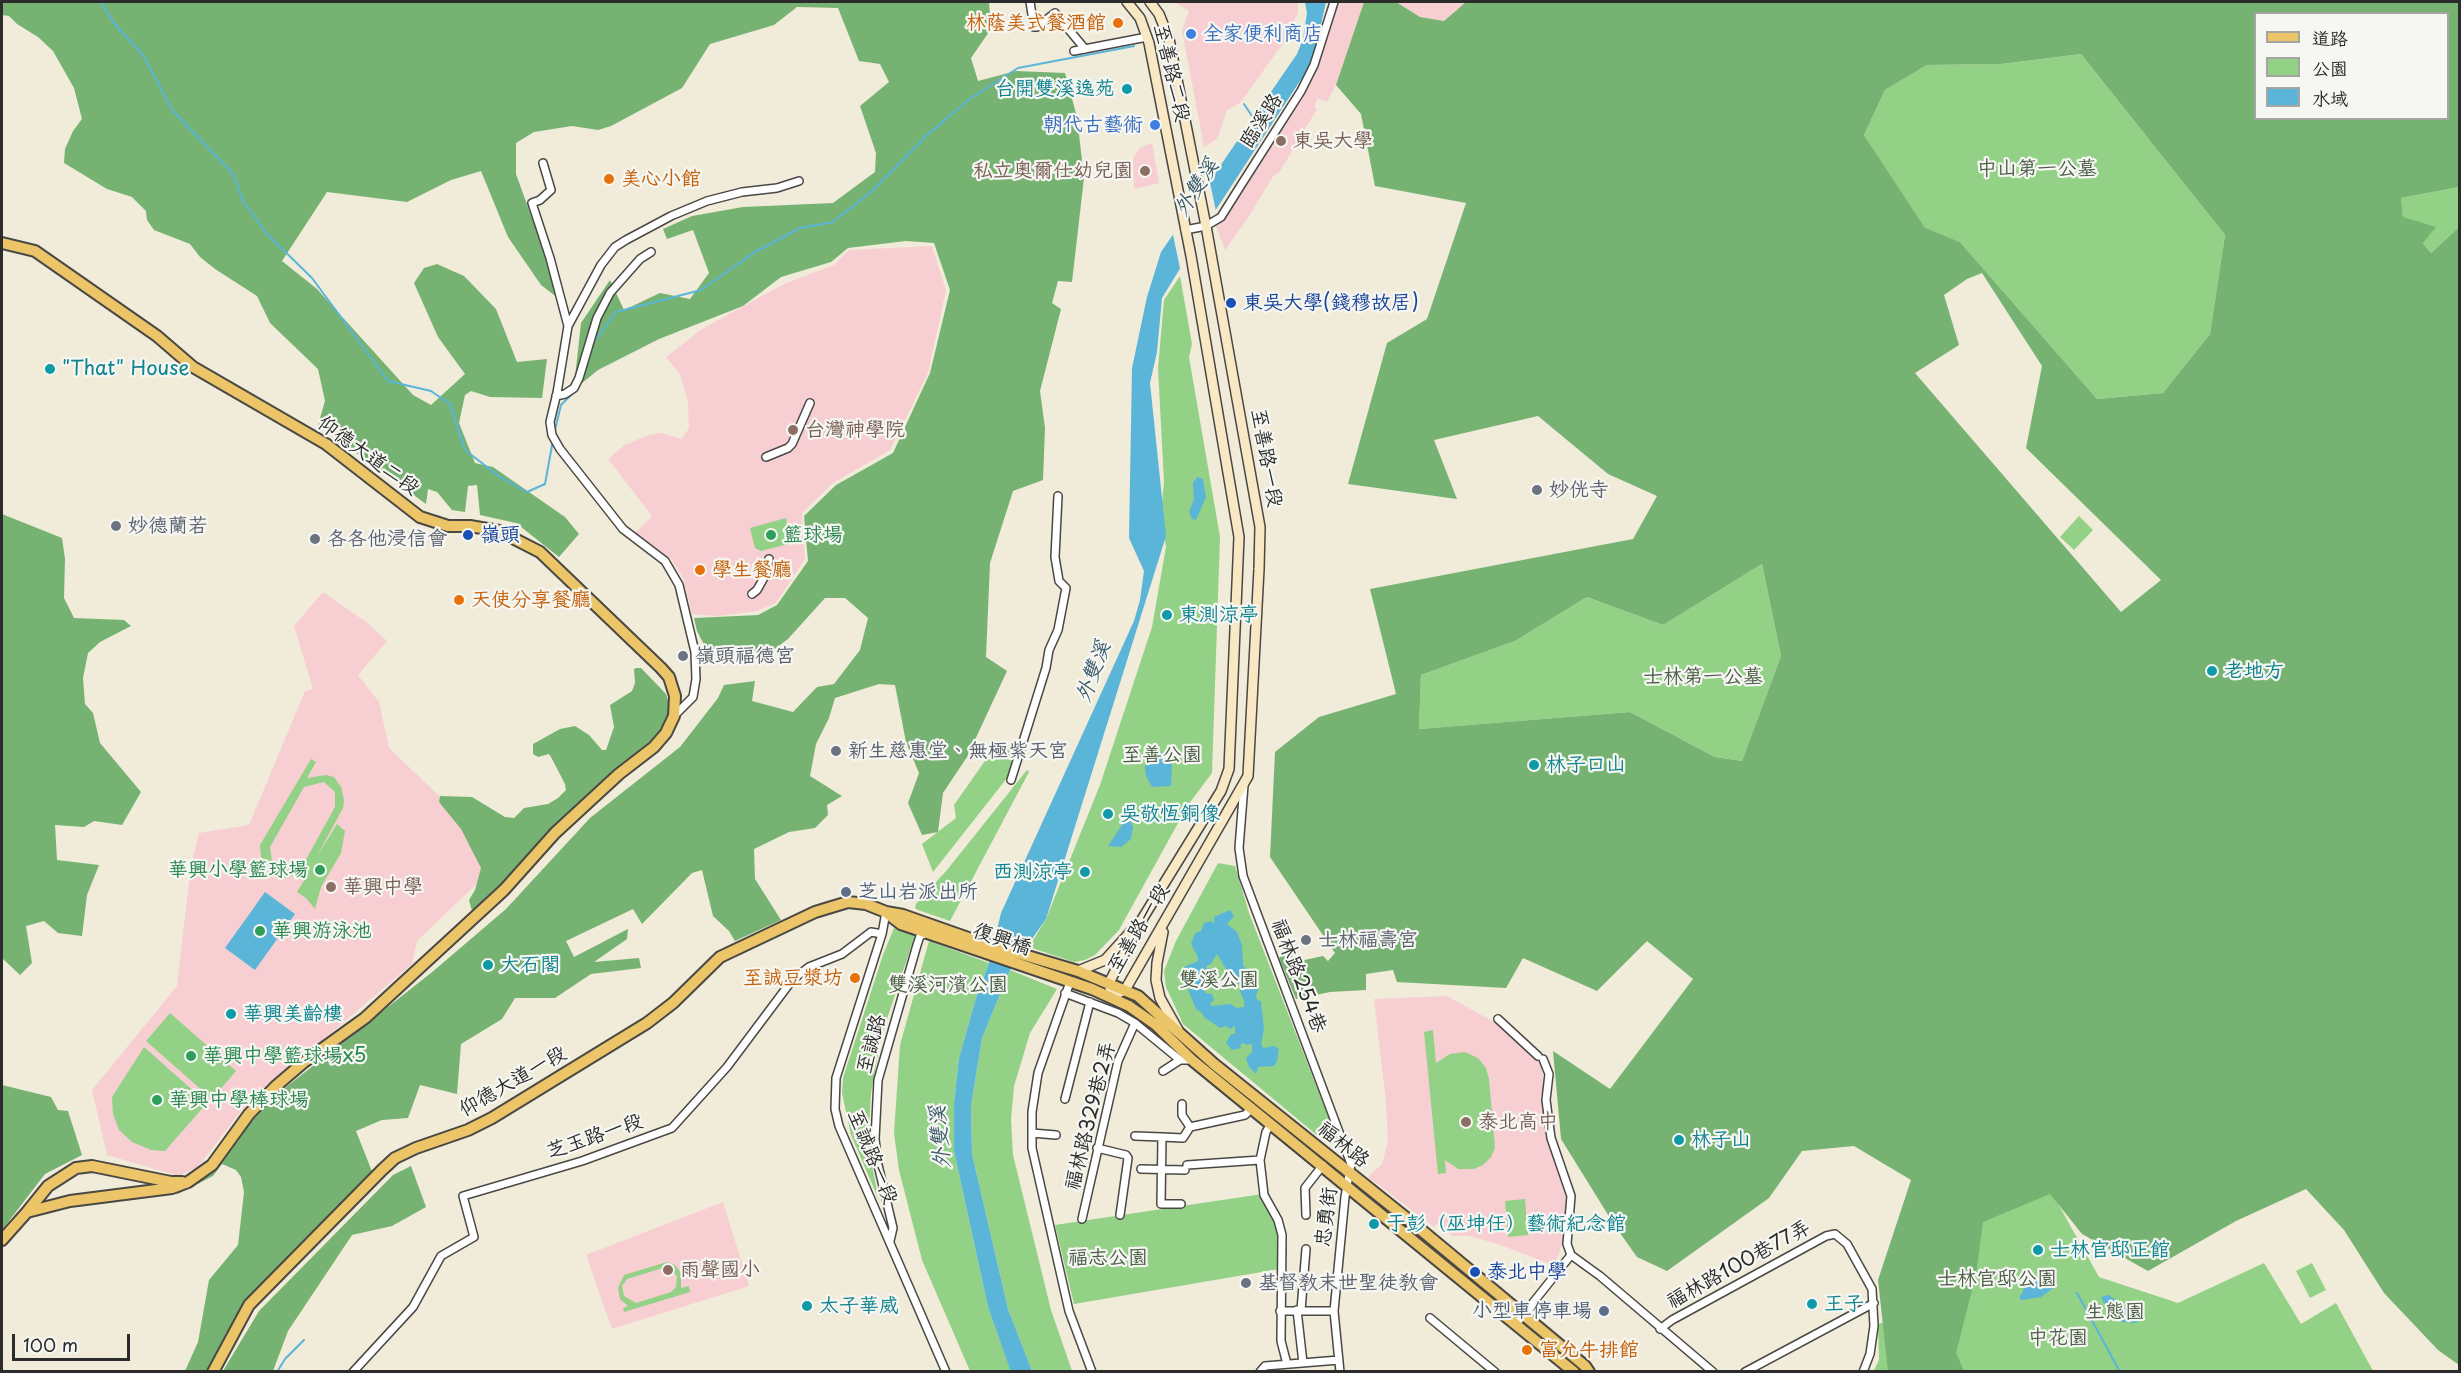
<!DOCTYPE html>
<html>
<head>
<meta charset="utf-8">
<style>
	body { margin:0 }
	#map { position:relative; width:2461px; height:1373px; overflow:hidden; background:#f1ebd9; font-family:"Playpen Sans","LXGW WenKai TC",sans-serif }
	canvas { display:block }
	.frame { position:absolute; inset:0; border:3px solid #2b2b2b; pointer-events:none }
	.legend { position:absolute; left:2254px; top:12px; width:195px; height:108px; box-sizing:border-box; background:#f6f6f2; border:2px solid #a5a5a2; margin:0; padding:8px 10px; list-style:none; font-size:18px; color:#2b2b2b }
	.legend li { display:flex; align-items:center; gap:12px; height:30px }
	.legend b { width:30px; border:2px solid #a5a5a2 }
	.scale { position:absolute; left:12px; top:1334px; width:118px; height:27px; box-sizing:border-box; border:3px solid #2b2b2b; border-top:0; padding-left:8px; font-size:18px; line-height:21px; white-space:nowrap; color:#2b2b2b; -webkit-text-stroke:4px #f6f6f2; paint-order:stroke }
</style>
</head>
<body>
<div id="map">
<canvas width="2461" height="1373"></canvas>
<div class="frame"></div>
<ul class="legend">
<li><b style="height:8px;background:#edc569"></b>道路</li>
<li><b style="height:16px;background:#93d186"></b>公園</li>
<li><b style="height:16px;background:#5ab5d8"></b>水域</li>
</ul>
<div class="scale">100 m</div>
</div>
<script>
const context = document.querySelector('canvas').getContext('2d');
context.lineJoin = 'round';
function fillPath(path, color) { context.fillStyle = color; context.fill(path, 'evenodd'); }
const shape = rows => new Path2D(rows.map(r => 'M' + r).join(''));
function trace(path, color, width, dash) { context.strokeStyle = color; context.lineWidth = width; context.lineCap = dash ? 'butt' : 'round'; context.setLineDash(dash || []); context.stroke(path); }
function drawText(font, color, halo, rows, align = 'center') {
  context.font = font + ' "Playpen Sans","LXGW WenKai TC",sans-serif'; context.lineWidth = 4.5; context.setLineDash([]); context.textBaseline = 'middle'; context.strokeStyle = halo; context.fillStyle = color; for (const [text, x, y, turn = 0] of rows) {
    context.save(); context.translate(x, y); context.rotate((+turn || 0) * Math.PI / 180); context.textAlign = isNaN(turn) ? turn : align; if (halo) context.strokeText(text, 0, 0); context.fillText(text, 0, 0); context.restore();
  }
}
const built = shape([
	[1174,2,1298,2,1298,13,1281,46,1240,103,1227,110,1217,139,1204,147,1182,30,1189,11],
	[1330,2,1364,2,1336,85,1327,102,1318,98,1314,106,1317,109,1279,173,1274,175,1246,221,1225,250,1214,221,1312,64,1329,16],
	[1396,2,1466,2,1444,21,1420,17],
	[1152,143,1159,183,1134,189,1133,158,1140,148],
	[932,246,946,290,928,373,890,450,833,483,802,513,805,559,776,603,757,611,718,616,692,614,683,578,671,559,635,533,652,516,608,459,625,445,648,435,661,433,682,439,689,428,688,403,680,374,666,357,702,329,784,284,834,265,849,250],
	[323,592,366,622,387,641,358,675,379,702,389,748,463,819,490,871,417,941,412,964,244,1107,198,1167,179,1176,107,1155,92,1090,177,986,191,865,199,833,249,825,305,691,313,689,294,626],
	[1447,996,1501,1026,1540,1061,1546,1093,1540,1096,1551,1151,1567,1201,1562,1244,1555,1266,1498,1244,1469,1236,1452,1236,1438,1224,1434,1227,1368,1177,1382,1164,1388,1141,1386,1102,1374,999],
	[723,1202,749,1286,612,1329,586,1255]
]);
const green = shape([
	[2081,54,2225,235,2210,334,2163,393,2097,399,1960,242,1925,229,1864,135,1885,90,1927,65,2001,64],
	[2459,187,2458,228,2431,253,2403,217,2401,198],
	[1180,276,1192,344,1189,357,1220,537,1212,773,1188,805,1119,930,1095,955,1085,960,1074,962,1029,947,1046,919,1100,785,1152,627,1166,547,1161,514,1164,482,1158,368,1164,300],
	[2079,516,2093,530,2074,550,2060,537],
	[786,518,792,543,761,551,755,548,750,528],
	[1762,564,1781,656,1742,761,1715,757,1630,712,1419,729,1421,675,1515,641,1587,597,1663,625],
	[1006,744,1018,749,1011,773,933,872,922,844,956,818,954,805,987,758,993,760,1005,753],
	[311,759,316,762,307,778,326,775,334,777,341,787,344,800,343,808,316,858,337,824,345,831,341,853,321,887,315,909,306,898,297,892,309,872,285,878,276,878,265,865,261,857,260,845],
	[324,782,335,792,335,807,303,865,293,870,280,869,272,862,270,847,304,787],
	[1027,770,1029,772,950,921,918,910,915,908,916,904,947,870],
	[1218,863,1235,866,1249,913,1331,1124,1318,1136,1183,1024,1166,987,1164,971,1176,941],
	[894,928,915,935,881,1037,871,1093,869,1126,872,1166,879,1200,851,1135,842,1093,843,1078,883,955],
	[929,941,989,963,976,998,959,1058,954,1103,954,1151,988,1307,1011,1371,970,1371,922,1260,899,1170,894,1133,900,1045],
	[1010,970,1057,989,1030,1033,1014,1086,1011,1119,1013,1155,1051,1310,1072,1371,1032,1371,1008,1309,972,1154,971,1106,982,1038],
	[170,1013,236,1071,212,1099,146,1041],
	[1433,1030,1436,1063,1450,1054,1465,1052,1478,1058,1486,1068,1489,1079,1495,1148,1491,1157,1483,1165,1474,1169,1458,1169,1445,1160,1446,1173,1438,1174,1424,1032],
	[144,1047,207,1103,165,1151,151,1150,132,1142,119,1130,113,1114,112,1097],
	[2047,1184,2099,1277,2178,1303,2264,1263,2301,1324,2336,1303,2373,1371,1873,1372,1879,1360,1878,1324,1901,1318,1913,1210],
	[1269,1193,1287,1250,1285,1268,1074,1304,1055,1225],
	[1525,1199,1528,1235,1508,1237,1505,1201],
	[667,1262,675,1265,681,1273,681,1288,689,1286,690,1292,624,1312,623,1308,628,1306,620,1299,618,1288,624,1275],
	[666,1267,677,1276,676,1287,671,1292,636,1303,624,1296,622,1286,627,1279],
	[2312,1263,2326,1290,2310,1298,2296,1271]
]);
const forest = shape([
	[2,2,989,2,991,29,971,58,978,81,1016,71,1065,73,1077,117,1084,178,1072,282,1058,281,1052,303,1061,309,1040,391,1045,428,1043,480,1013,491,990,563,986,657,1007,671,967,757,943,793,938,832,922,835,908,803,919,773,906,742,895,685,879,684,835,698,829,718,816,744,810,776,842,796,827,805,828,815,815,828,789,832,754,849,755,879,781,920,735,941,729,931,713,916,702,870,692,873,642,924,633,909,566,941,574,957,628,929,627,939,594,962,639,958,641,968,591,974,555,998,515,998,502,1019,461,1044,457,1094,420,1085,408,1118,382,1120,356,1131,373,1174,244,1308,207,1371,185,1371,198,1342,209,1280,238,1245,244,1192,241,1177,236,1170,222,1164,213,1176,176,1195,179,1192,203,1179,218,1166,240,1132,281,1091,431,973,506,909,590,818,680,747,718,698,724,685,755,681,752,701,793,712,817,687,834,684,860,650,868,618,845,598,825,598,788,639,772,651,709,654,697,631,694,618,758,615,777,605,808,561,804,516,836,485,893,453,930,373,950,290,934,243,906,241,848,248,831,262,781,277,743,306,659,339,598,370,570,393,575,377,581,323,610,280,624,310,660,293,690,299,709,273,693,230,667,239,663,229,692,216,743,207,833,203,875,172,876,153,860,106,889,82,880,64,859,61,838,8,797,7,774,25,710,44,682,88,611,126,598,130,572,126,534,132,516,143,516,174,547,260,558,298,541,285,508,237,481,171,451,180,407,202,327,192,282,261,317,289,413,395,431,405,465,374,438,337,414,283,424,268,437,264,464,276,496,309,517,362,547,359,542,398,490,397,471,391,465,395,459,423,475,463,493,467,565,517,579,534,559,557,516,523,480,515,477,485,468,486,465,512,452,510,437,492,428,489,426,504,318,425,325,401,318,369,270,323,257,296,215,269,200,257,190,244,154,230,147,220,146,211,132,197,107,189,64,163,65,149,73,131,82,119,74,88,53,51,38,37,17,24,9,16,2,15],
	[1364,2,1396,2,1420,17,1444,21,1466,2,2459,2,2459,187,2401,198,2403,217,2436,227,2423,243,2431,253,2458,228,2459,220,2459,1365,2438,1350,2384,1293,2344,1230,2306,1189,2236,1221,2148,1271,2082,1234,2050,1194,1983,1222,1976,1275,1956,1353,1964,1371,1888,1371,1878,1280,1911,1180,1854,1146,1802,1151,1769,1198,1667,1271,1637,1257,1615,1226,1561,1139,1553,1051,1610,1089,1693,979,1647,941,1597,991,1523,958,1506,988,1397,982,1393,970,1366,974,1366,990,1330,992,1296,999,1279,958,1290,950,1295,962,1323,956,1328,961,1335,953,1270,857,1275,752,1319,717,1396,694,1370,589,1633,539,1657,496,1608,474,1538,416,1434,440,1457,499,1348,484,1387,343,1427,319,1466,203,1375,186,1361,114,1336,85],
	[2256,14,2448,14,2448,118,2256,118],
	[2081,54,2225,235,2210,334,2163,393,2097,399,1960,242,1925,228,1864,135,1885,90,1927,65,2001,64],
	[1982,273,2042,366,2026,448,2161,580,2121,612,1915,373,1959,345,1944,295,1967,279],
	[1762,564,1781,656,1742,761,1715,757,1630,712,1419,729,1421,675,1515,641,1587,597,1663,625],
	[2,514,62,538,65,559,64,598,74,618,124,620,131,626,100,642,88,653,83,678,85,704,93,713,100,743,141,792,122,825,94,821,84,827,55,825,57,860,99,865,87,895,82,936,58,933,44,921,26,926,32,963,20,975,2,958],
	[636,668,641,668,666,694,668,700,671,710,659,739,506,885,466,918,472,911,469,900,475,890,481,868,461,829,439,802,440,796,472,797,505,817,514,818,524,808,548,804,558,798,566,790,565,784,551,757,549,754,538,757,533,754,533,744,560,729,575,726,589,735,602,750,606,750,614,727,610,705,632,691,635,683,634,669],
	[2,1085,51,1097,58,1110,68,1111,82,1155,45,1174,2,1230],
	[411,1166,426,1207,392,1226,352,1235,288,1331,273,1371,223,1371,259,1311,393,1175]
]);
const water = shape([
	[1305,2,1326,2,1313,61,1217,208,1162,298,1157,352,1150,383,1166,536,1046,919,1010,970,982,1038,971,1106,972,1154,1008,1309,1032,1371,1011,1372,988,1307,954,1151,954,1103,959,1058,976,998,989,963,1001,913,1134,621,1140,600,1144,571,1129,538,1132,368,1147,297,1161,252,1297,54,1303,39,1307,13],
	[1197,477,1203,479,1206,497,1196,520,1192,519,1189,512,1194,499,1193,483],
	[1157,750,1166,754,1170,759,1172,765,1171,786,1152,787,1146,776,1145,767,1147,754,1152,750],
	[1128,816,1133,827,1131,839,1121,847,1108,846],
	[265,892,295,914,255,970,225,948],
	[1230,910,1234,916,1227,924,1237,932,1242,945,1243,965,1259,987,1256,995,1257,1000,1261,1001,1264,1028,1261,1045,1264,1048,1274,1046,1279,1049,1277,1061,1274,1066,1258,1067,1256,1074,1249,1067,1246,1058,1252,1052,1252,1044,1246,1045,1243,1043,1240,1045,1241,1048,1232,1050,1226,1043,1231,1034,1235,1034,1235,1026,1230,1029,1226,1026,1220,1028,1204,1017,1201,1012,1196,1009,1188,990,1196,986,1194,980,1198,975,1191,973,1188,978,1184,974,1184,967,1198,961,1198,957,1191,944,1195,933,1201,931,1204,923,1211,921,1214,924,1214,917],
	[1217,954,1232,979,1241,986,1240,991,1244,1001,1244,1007,1236,1008,1231,1004,1212,1006,1210,1004,1214,1000,1212,994,1205,993,1205,989,1211,987,1212,983,1206,966,1211,964],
	[2043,1275,2054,1278,2056,1286,2041,1297,2021,1300,2019,1297,2023,1292,2024,1285,2034,1283,2037,1277],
	[2109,1295,2133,1314,2141,1313,2142,1318,2136,1323,2122,1322,2106,1307,2101,1297]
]);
const pier = shape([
	[1209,178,1216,211,1181,273,1172,230]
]);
const stream = shape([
	[101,2,113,22,143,55,173,111,233,174,243,201,267,234,312,278,388,381,431,391,450,404,465,450,500,477,527,492,545,484,553,440],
	[1244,104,1254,119],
	[591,346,616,312,701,290,755,252,800,228,833,222,872,191,928,134,971,98,1018,68,1134,46],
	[554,434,561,405,579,387,581,380],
	[2077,1293,2120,1372],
	[277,1372,285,1359,304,1340]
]);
const minor = shape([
	[1030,2,1034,27,1037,27,1055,13,1085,49],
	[1074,51,1147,37],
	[543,163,551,190,540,200,532,203,550,258,568,326],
	[1185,230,1206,226,1221,217,1243,182,1301,91,1314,65,1334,2],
	[556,396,565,394,574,388,579,378,597,318,610,293,640,259,651,252],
	[766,457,788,448,792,444,810,403],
	[752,594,757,590,766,574,769,559],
	[674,716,693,697,696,679,695,652,679,585,665,561,623,529,560,449,552,435,550,422,557,393,568,326,601,265,615,247,626,240,671,216,707,201,742,192,777,188,799,181],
	[1011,780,1046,668,1049,650,1058,630,1066,588,1059,581,1055,557,1058,496],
	[1244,785,1239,848,1243,876,1351,1164,1345,1197,1334,1311,1340,1372],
	[886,912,882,934,836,1078,835,1109,839,1126,946,1372],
	[1070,982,1038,1073,1032,1112,1032,1148,1069,1311,1092,1372],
	[1065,993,1118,1013,1135,1023,1180,1060,1192,1060],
	[1498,1019,1538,1056],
	[1163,1071,1180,1060],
	[1065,1099,1090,1002],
	[1182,1104,1182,1115,1190,1127],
	[1271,1124,1266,1132,1260,1160,1264,1195,1278,1220,1282,1235,1281,1341,1287,1364],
	[1032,1133,1056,1135],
	[1135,1136,1162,1137],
	[1097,1148,1126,1155,1128,1158,1120,1215],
	[1187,1165,1260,1160],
	[1141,1169,1185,1170],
	[1181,1204,1161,1204,1162,1137,1183,1138,1190,1127,1245,1115,1252,1108],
	[1306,1215,1305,1188,1323,1165],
	[1082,1219,1118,1061,1135,1023],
	[890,1241,893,1228,878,1165,875,1139,878,1080,917,945,920,936,926,933],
	[1571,1255,1600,1276,1713,1372],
	[1297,1310,1303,1363],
	[1301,1310,1306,1249],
	[1280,1311,1334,1311],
	[1430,1318,1495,1372],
	[1516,1324,1571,1255,1567,1244,1571,1196,1551,1138,1546,1100,1549,1074,1543,1059],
	[1660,1329,1672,1320,1826,1236,1835,1234,1847,1244,1872,1289,1874,1326,1870,1354,1863,1372],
	[353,1372,413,1307,441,1256,474,1237,463,1196,582,1161,672,1128,727,1067,793,979,809,967,842,954,871,932,882,934],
	[1260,1372,1265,1366,1339,1360],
	[1745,1372,1874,1303]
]);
const secondary = shape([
	[1127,2,1140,18,1149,43,1191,256,1239,537,1229,769,1221,791,1141,921,1109,983,1112,996,1125,990,1248,776,1259,569,1260,527,1206,226,1169,39,1159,14,1150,2],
	[1163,932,1157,963,1156,980,1160,998,1178,1030],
	[1078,971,1105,960,1135,927]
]);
const primary = shape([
	[2,243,35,251,157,336,193,367,326,444,420,517,448,526,470,526,499,531,540,552,661,668,669,677,675,696,674,716,666,733,654,747,619,774,555,833,504,890,365,1018,304,1062,276,1086,249,1114,212,1165,188,1182,172,1188,70,1201,27,1212],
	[888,914,901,924,1092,989,1129,1006,1156,1025,1192,1060,1574,1372],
	[2,1240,27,1212,48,1186,76,1168,92,1166,171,1182,182,1182],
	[213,1372,249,1305,382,1170,395,1158,416,1148,468,1130,492,1118,647,1023,673,1003,720,957,815,912,848,902,866,904,886,912,903,915,977,941,1078,971,1138,996,1214,1064,1420,1229,1585,1366,1589,1372]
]);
const markers = [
	[1118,23,6,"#e8710a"],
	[1191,34,6,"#3f7fe0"],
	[1127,89,6,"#0f9aa8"],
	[1155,125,6,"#3f7fe0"],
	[1281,141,6,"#8d6e63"],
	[1145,171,6,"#8d6e63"],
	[609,179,6,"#e8710a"],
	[1231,303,6,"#1a4fb4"],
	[50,369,6,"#0f9aa8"],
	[793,430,6,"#8d6e63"],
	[1537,490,6,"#6b7280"],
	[116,526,6,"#6b7280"],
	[468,535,6,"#1a4fb4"],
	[771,535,6,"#2e9e5b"],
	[315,539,6,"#6b7280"],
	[700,570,6,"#e8710a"],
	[459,600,6,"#e8710a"],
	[1167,615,6,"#0f9aa8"],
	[683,656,6,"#6b7280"],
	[2212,671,6,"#0f9aa8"],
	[836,751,6,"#6b7280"],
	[1534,765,6,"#0f9aa8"],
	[1108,814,6,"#0f9aa8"],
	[320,870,6,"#2e9e5b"],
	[1085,872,6,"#0f9aa8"],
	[331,887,6,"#8d6e63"],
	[846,892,6,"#5c6f8a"],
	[260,931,6,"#2e9e5b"],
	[1306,940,6,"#6b7280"],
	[488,965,6,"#0f9aa8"],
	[855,978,6,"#e8710a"],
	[231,1014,6,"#0f9aa8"],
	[191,1056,6,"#2e9e5b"],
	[157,1100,6,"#2e9e5b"],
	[1466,1122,6,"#8d6e63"],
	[1679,1140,6,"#0f9aa8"],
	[1374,1224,6,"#0f9aa8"],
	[2038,1250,6,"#0f9aa8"],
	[668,1270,6,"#8d6e63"],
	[1475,1272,6,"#1a4fb4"],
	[1246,1283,6,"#6b7280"],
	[1812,1304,6,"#0f9aa8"],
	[807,1306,6,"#0f9aa8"],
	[1604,1311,6,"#5c6f8a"],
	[1527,1350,6,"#e8710a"]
];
const foodNames = [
	["林蔭美式餐酒館",1106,23,"right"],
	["美心小館",621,179],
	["學生餐廳",712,570],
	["天使分享餐廳",471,600],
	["至誠豆漿坊",843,978,"right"],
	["富允牛排館",1539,1350]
];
const shopNames = [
	["全家便利商店",1203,34],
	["朝代古藝術",1143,125,"right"]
];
const streetNames = [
	["至善路二段",1171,73,77],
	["臨溪路",1262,121,-58],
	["仰德大道二段",368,456,36],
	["至善路一段",1266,458,80],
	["至善路一段",1139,929,-59],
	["復興橋",1002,940,19],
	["福林路254巷",1298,976,69],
	["至誠路",872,1044,-75],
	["仰德大道一段",513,1082,-30],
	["福林路329巷2弄",1091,1116,-76],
	["芝玉路一段",595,1137,-19],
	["福林路",1343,1145,39],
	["至誠路一段",872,1157,68],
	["忠勇街",1327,1217,-83],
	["福林路100巷77弄",1739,1265,-29]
];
const cultureNames = [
	["台開雙溪逸苑",1115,89,"right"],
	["\"That\" House",62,369],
	["東測涼亭",1179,615],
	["老地方",2224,671],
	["林子口山",1546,765],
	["吳敬恆銅像",1120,814],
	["西測涼亭",1073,872,"right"],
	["大石閣",500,965],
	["華興美齡樓",243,1014],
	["林子山",1691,1140],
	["于彭（巫坤任）藝術紀念館",1386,1224],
	["士林官邸正館",2050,1250],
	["王子",1824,1304],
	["太子華威",819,1306]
];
const educationNames = [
	["東吳大學",1293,141],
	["私立奧爾仕幼兒園",1133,171,"right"],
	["台灣神學院",805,430],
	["華興中學",343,887],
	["泰北高中",1478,1122],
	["雨聲國小",680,1270]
];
const parkNames = [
	["中山第一公墓",2037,169],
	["士林第一公墓",1703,677],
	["至善公園",1162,755],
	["雙溪公園",1219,980],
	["雙溪河濱公園",948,985],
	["福志公園",1108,1258],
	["士林官邸公園",1997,1279],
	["生態園",2115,1312],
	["中花園",2058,1338]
];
const transitNames = [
	["東吳大學(錢穆故居)",1243,303],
	["嶺頭",480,535],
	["泰北中學",1487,1272]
];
const worshipNames = [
	["妙侊寺",1549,490],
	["妙德蘭若",128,526],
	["各各他浸信會",327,539],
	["嶺頭福德宮",695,656],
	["新生慈惠堂、無極紫天宮",848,751],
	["士林福壽宮",1318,940],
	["基督教末世聖徒教會",1258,1283]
];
const leisureNames = [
	["籃球場",783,535],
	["華興小學籃球場",308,870,"right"],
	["華興游泳池",272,931],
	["華興中學籃球場x5",203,1056],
	["華興中學棒球場",169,1100]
];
const serviceNames = [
	["芝山岩派出所",858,892],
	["小型車停車場",1592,1311,"right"]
];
const waterNames = [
	["外雙溪",1197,188,-57],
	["外雙溪",1094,672,-70],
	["外雙溪",941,1137,-95]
];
fillPath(built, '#f7cfd2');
fillPath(green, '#93d186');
fillPath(forest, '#76b373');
fillPath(water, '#5ab5d8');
fillPath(pier, '#f1ebd9');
trace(stream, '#5ab5d8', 2);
trace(minor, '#494845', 10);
trace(secondary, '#494845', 12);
trace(primary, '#494845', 14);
trace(minor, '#fff', 7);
trace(secondary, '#f8e8c3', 9);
trace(primary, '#edc569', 10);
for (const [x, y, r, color] of markers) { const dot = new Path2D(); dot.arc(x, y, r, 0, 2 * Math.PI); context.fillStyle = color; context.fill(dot); trace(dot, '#f6f6f2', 2); }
drawText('20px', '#c56008', '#f6f6f2', foodNames, 'left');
drawText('20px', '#366cbe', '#f6f6f2', shopNames, 'left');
drawText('20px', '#2b2b2b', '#f6f6f2', streetNames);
drawText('20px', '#0d838f', '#f6f6f2', cultureNames, 'left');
drawText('20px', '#785e54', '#f6f6f2', educationNames, 'left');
drawText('20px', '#4a5d46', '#f6f6f2', parkNames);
drawText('20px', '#164399', '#f6f6f2', transitNames, 'left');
drawText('20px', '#5b616d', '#f6f6f2', worshipNames, 'left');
drawText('20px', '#27864d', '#f6f6f2', leisureNames, 'left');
drawText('20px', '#4e5e75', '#f6f6f2', serviceNames, 'left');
drawText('italic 21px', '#3b5b68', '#f6f6f2', waterNames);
</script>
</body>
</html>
